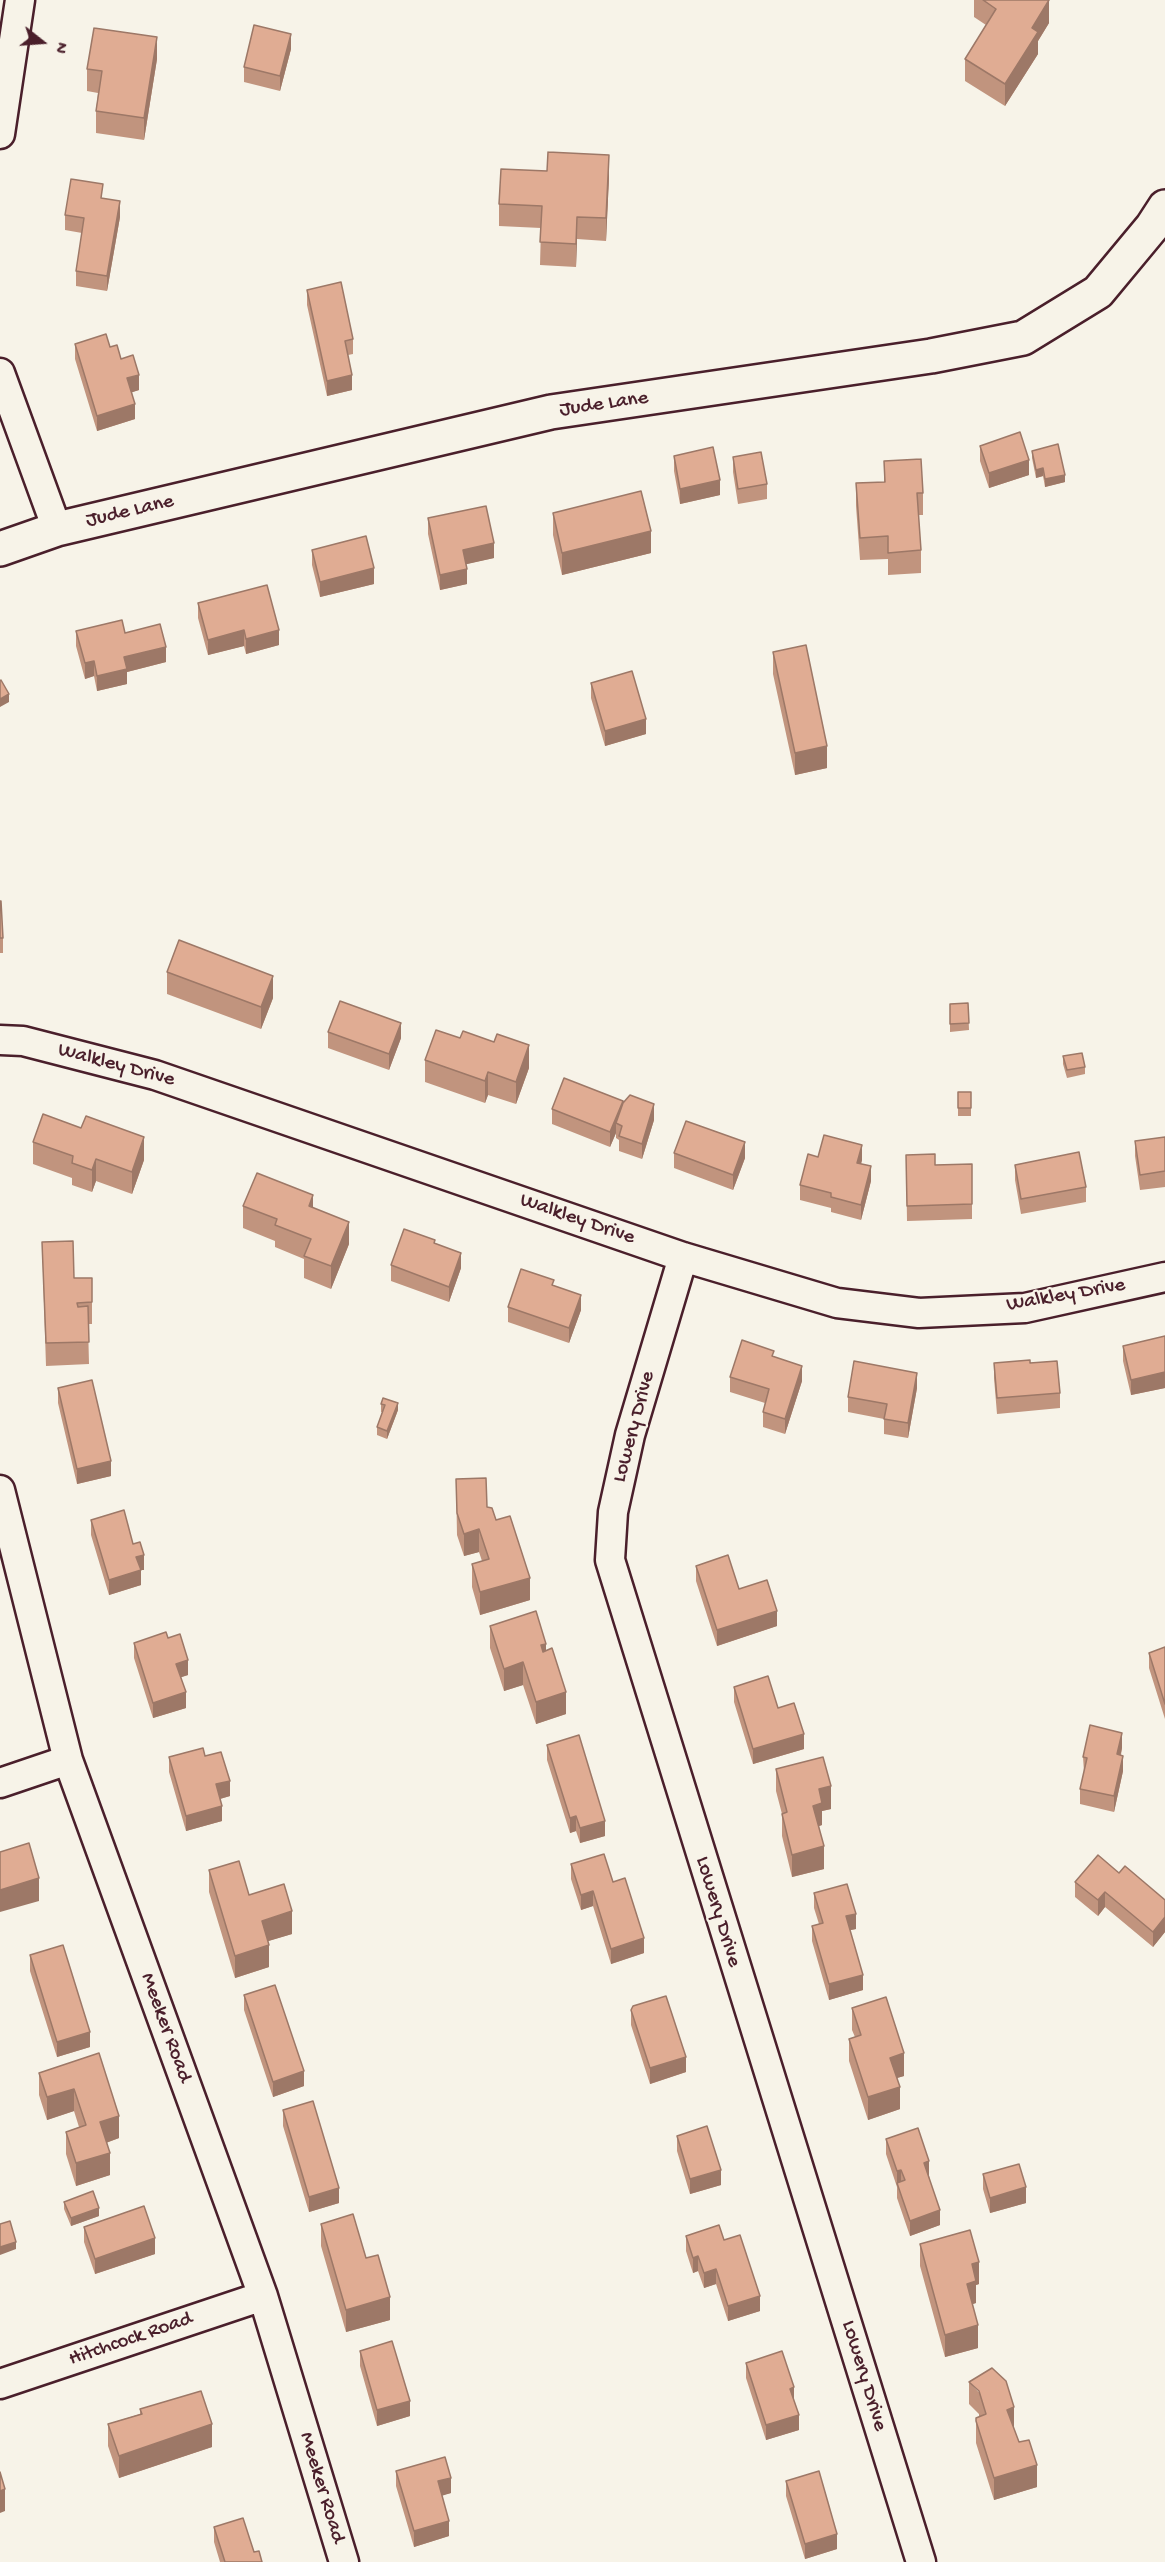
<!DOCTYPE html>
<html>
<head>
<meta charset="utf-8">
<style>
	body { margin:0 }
	#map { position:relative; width:1165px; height:2562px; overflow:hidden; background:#f7f3e8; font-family:"Gochi Hand",sans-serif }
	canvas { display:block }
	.north { position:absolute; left:12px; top:12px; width:60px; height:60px; -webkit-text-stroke:4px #f7f3e8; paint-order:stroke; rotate:107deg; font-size:16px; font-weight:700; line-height:24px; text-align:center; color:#4a1f2b }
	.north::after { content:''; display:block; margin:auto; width:21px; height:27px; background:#4a1f2b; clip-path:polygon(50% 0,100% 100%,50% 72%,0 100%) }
</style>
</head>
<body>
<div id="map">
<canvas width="1165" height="2562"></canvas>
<div class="north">N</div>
</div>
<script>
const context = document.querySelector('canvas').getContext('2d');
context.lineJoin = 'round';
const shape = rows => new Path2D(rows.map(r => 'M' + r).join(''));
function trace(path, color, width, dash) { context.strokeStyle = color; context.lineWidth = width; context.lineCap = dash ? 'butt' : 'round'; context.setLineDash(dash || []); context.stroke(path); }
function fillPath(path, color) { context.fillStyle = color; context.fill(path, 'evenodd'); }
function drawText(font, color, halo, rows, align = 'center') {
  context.font = font + ' "Gochi Hand",sans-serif'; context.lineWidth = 4.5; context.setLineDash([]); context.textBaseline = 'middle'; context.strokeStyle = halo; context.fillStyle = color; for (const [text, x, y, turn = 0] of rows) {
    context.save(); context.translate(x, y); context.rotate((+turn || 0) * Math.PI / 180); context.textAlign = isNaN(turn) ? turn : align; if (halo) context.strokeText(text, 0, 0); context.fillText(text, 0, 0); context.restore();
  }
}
const minor = shape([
	[0,134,20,0],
	[0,373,57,529],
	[0,1040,23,1041,155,1075,683,1257,837,1303,919,1313,1025,1308,1165,1277],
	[683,1257,630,1435,613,1512,610,1560,921,2562],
	[0,1490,68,1760,263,2296,344,2562],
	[0,1783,68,1760],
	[0,2384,263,2296]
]);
const tertiary = shape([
	[0,549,57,529,551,412,931,356,1023,338,1098,292,1152,227,1165,207]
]);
const wall = shape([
	[974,0,1048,0,1049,23,1038,41,1038,54,1005,106,965,81,965,59,986,25,974,17],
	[291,49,280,91,244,82,244,67],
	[157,59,144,140,96,133,96,111,98,93,87,91,87,69],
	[609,177,606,241,577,239,576,267,540,265,541,228,499,226,499,204],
	[103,199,120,217,107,291,76,286,76,271,82,233,65,230,65,215],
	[307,290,353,339,353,354,348,355,352,390,327,396,307,305],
	[75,344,110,347,121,359,139,390,132,392,135,419,97,431,75,359],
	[980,446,1029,475,989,488,980,461],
	[1032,451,1065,482,1045,487,1043,476,1036,478,1032,458],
	[674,456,720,495,680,504,674,471],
	[733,457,767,484,767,499,738,504,733,472],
	[884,461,923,493,923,515,918,515,921,550,921,573,888,575,888,559,860,560,856,506,856,483,884,482],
	[553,513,651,553,562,575,553,535],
	[428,518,494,558,466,564,467,584,440,590,428,534],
	[312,550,374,584,320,597,312,565],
	[198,603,279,645,246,654,244,646,208,655,198,618],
	[76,631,125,633,166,662,127,672,127,684,97,691,94,676,85,679,76,646],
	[773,652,827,768,795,775,773,674],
	[591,683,646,734,605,746,591,698],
	[0,901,3,938,3,953,0,953],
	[167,972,273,998,261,1029,167,994],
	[968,1003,969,1030,950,1032,950,1004],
	[328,1032,401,1038,389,1070,328,1048],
	[1063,1056,1085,1067,1085,1074,1067,1078,1063,1064],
	[425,1060,529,1068,516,1104,488,1095,485,1103,425,1082],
	[958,1092,971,1092,971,1116,958,1116],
	[623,1104,654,1120,642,1159,619,1151,619,1140,616,1138,616,1133,610,1147,552,1124,552,1109],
	[1165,1137,1165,1187,1140,1190,1135,1156,1135,1141],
	[33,1142,144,1160,132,1194,96,1181,92,1192,72,1185,72,1178,33,1164],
	[674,1153,745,1158,733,1190,674,1168],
	[906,1155,935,1165,972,1164,972,1219,907,1221],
	[818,1157,862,1160,861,1164,871,1181,861,1220,831,1212,831,1208,800,1200,800,1185],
	[1015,1165,1086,1187,1086,1202,1021,1214,1015,1180],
	[243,1206,313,1208,349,1244,331,1289,304,1278,304,1259,275,1247,275,1241,243,1228],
	[42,1242,74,1278,92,1302,92,1324,88,1324,89,1364,46,1366],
	[391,1265,461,1268,449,1302,391,1281],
	[508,1307,581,1310,569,1343,508,1322],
	[1165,1336,1165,1388,1131,1395,1123,1361,1123,1346],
	[774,1357,802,1381,785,1434,763,1427,763,1412,765,1403,730,1392,730,1377],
	[994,1363,1030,1363,1060,1393,1060,1408,997,1414,994,1378],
	[58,1388,111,1476,77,1484,58,1403],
	[917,1388,908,1438,884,1434,884,1419,848,1412,848,1397],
	[381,1404,398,1410,387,1439,377,1435,377,1427,382,1412,381,1412],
	[456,1479,487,1507,496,1520,530,1600,480,1615,472,1587,472,1564,482,1561,479,1552,464,1556,457,1535],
	[91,1520,133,1544,144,1570,141,1570,141,1585,109,1595,91,1535],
	[696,1566,739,1589,777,1626,717,1646,696,1581],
	[490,1626,546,1651,566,1714,536,1724,523,1685,504,1691,490,1648],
	[168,1638,188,1675,181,1677,186,1708,153,1718,134,1658,134,1643],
	[1165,1647,1165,1719,1149,1668,1149,1653],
	[734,1687,778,1708,804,1749,753,1764,734,1702],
	[547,1745,605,1836,580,1843,576,1831,570,1833,547,1760],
	[1122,1748,1121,1755,1123,1771,1114,1812,1080,1804,1080,1789,1084,1772,1083,1757],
	[205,1756,230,1796,220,1799,222,1821,186,1831,169,1772,169,1757],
	[776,1769,831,1809,822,1811,822,1825,819,1826,824,1869,792,1877,782,1836,782,1814,776,1791],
	[571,1864,644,1953,611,1964,593,1906,581,1910,571,1879],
	[209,1870,249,1895,292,1934,268,1941,269,1967,235,1978,209,1892],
	[1119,1873,1165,1900,1165,1932,1153,1947,1105,1907,1098,1916,1075,1897,1075,1882],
	[814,1893,856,1929,850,1930,863,1990,829,2000,812,1941,812,1926,819,1924,814,1908],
	[30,1955,90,2047,57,2057,30,1971],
	[244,1995,304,2086,273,2097,244,2010],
	[852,2008,904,2076,897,2078,900,2109,868,2120,849,2061,849,2039,855,2037,852,2030],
	[631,2010,686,2072,650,2084,631,2025],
	[99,2053,119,2138,106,2143,110,2175,76,2186,66,2154,66,2132,79,2127,74,2111,47,2120,39,2095,39,2073],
	[283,2110,339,2203,309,2212,283,2126],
	[677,2136,721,2185,690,2194,677,2151],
	[886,2139,929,2176,940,2225,910,2236,897,2198,897,2187,886,2154],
	[983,2174,1026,2203,990,2213,983,2189],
	[64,2202,99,2216,71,2226,64,2209],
	[321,2224,366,2258,390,2320,346,2332,321,2246],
	[84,2227,155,2254,95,2274,84,2242],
	[686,2236,724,2240,760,2311,728,2321,716,2284,704,2288,698,2271,693,2273,686,2251],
	[920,2244,979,2284,976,2285,976,2303,972,2304,978,2348,945,2357,920,2266],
	[360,2351,410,2416,377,2426,360,2366],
	[746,2363,794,2401,799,2430,766,2440,746,2378],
	[969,2382,1014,2429,1037,2487,994,2500,976,2443,976,2418,979,2417,979,2414,969,2404],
	[140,2409,212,2447,119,2478,108,2446,108,2424,140,2414],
	[396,2471,451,2493,442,2495,449,2536,414,2547,396,2486],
	[786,2481,837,2549,805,2559,786,2496],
	[214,2527,254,2552,262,2562,220,2562,214,2542]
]);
const shadedWall = shape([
	[1049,0,1049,23,1038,41,1038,54,1005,106,1005,84,1032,28],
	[291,34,291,49,280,91,280,76],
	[157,37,157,59,144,140,144,118],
	[609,155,609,177,606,241,606,218],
	[120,201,120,217,107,291,107,276],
	[577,217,577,239,576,267,576,244],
	[139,375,139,390,127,394,127,378],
	[352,375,352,390,327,396,327,381],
	[135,404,135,419,97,431,97,416],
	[1029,460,1029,475,989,488,989,473],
	[1043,468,1043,476,1036,478,1036,470],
	[1065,475,1065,482,1045,487,1045,479],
	[720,480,720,495,680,504,680,489],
	[651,531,651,553,562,575,562,553],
	[494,543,494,558,463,565,463,550],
	[374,568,374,584,320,597,320,582],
	[467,569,467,584,440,590,440,575],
	[244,630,244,646,208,655,208,640],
	[279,630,279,645,246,654,246,639],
	[166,647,166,662,127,672,127,684,97,691,97,676,124,657],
	[94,661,94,676,85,679,85,663],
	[9,694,9,702,0,707,0,699],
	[646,719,646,734,605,746,605,731],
	[827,746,827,768,795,775,795,753],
	[273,976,273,998,261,1029,261,1007],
	[401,1023,401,1038,389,1070,389,1054],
	[529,1045,529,1068,516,1104,516,1082],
	[488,1072,488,1095,485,1103,485,1081],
	[623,1101,623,1116,616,1123,616,1133,610,1147,610,1132],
	[654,1104,654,1120,642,1159,642,1144],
	[144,1137,144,1160,132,1194,132,1172],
	[745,1142,745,1158,733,1190,733,1175],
	[862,1145,862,1160,857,1178,857,1163],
	[96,1159,96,1181,92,1192,92,1170],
	[871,1166,871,1181,861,1220,861,1205],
	[313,1195,313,1217,309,1206],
	[349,1222,349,1244,331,1289,331,1266],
	[461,1253,461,1268,449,1302,449,1287],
	[581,1295,581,1310,569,1343,569,1328],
	[802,1366,802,1381,785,1434,785,1419],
	[1165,1372,1165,1388,1131,1395,1131,1380],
	[917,1373,917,1388,908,1438,908,1423],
	[398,1403,398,1410,387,1439,387,1431],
	[111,1461,111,1476,77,1484,77,1469],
	[479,1529,479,1552,464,1556,464,1534],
	[144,1555,144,1570,141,1570,141,1585,109,1595,109,1580,136,1557],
	[530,1578,530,1600,480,1615,480,1592],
	[777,1611,777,1626,717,1646,717,1630],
	[546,1644,546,1666,541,1645],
	[188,1660,188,1675,176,1679,176,1664],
	[523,1662,523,1685,504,1691,504,1669],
	[186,1692,186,1708,153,1718,153,1703],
	[566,1692,566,1714,536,1724,536,1702],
	[1122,1733,1122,1748,1117,1770,1117,1754],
	[804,1734,804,1749,753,1764,753,1749],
	[1123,1756,1123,1771,1114,1812,1114,1796],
	[230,1781,230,1796,216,1800,216,1784],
	[831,1786,831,1809,822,1811,822,1825,813,1828,813,1806,819,1789],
	[222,1806,222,1821,186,1831,186,1816],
	[576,1816,576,1831,570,1833,570,1818],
	[605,1821,605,1836,580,1843,580,1828],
	[824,1846,824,1869,792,1877,792,1855],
	[39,1878,39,1901,0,1912,0,1890],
	[593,1891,593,1906,581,1910,581,1895],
	[1105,1892,1105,1907,1098,1916,1098,1900],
	[292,1911,292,1934,262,1943,262,1921],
	[856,1914,856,1929,846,1931,846,1916],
	[1165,1917,1165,1932,1153,1947,1153,1932],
	[644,1938,644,1953,611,1964,611,1949],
	[269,1945,269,1967,235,1978,235,1956],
	[863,1975,863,1990,829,2000,829,1984],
	[90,2032,90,2047,57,2057,57,2042],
	[904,2053,904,2076,890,2080,890,2058],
	[686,2057,686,2072,650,2084,650,2068],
	[304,2071,304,2086,273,2097,273,2082],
	[900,2087,900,2109,868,2120,868,2097],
	[74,2089,74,2111,47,2120,47,2097],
	[119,2116,119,2138,100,2145,100,2122],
	[110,2153,110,2175,76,2186,76,2163],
	[929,2161,929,2176,924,2178,924,2163],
	[721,2170,721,2185,690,2194,690,2179],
	[901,2170,901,2185,897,2183,897,2187,897,2171],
	[1026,2187,1026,2203,990,2213,990,2198],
	[339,2188,339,2203,309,2212,309,2197],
	[99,2208,99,2216,71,2226,71,2218],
	[940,2210,940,2225,910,2236,910,2221],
	[155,2238,155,2254,95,2274,95,2259],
	[16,2242,16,2249,0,2255,0,2247],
	[698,2256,698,2271,693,2273,693,2258],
	[979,2262,979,2284,976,2285,976,2303,967,2306,967,2284,972,2264],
	[716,2269,716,2284,704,2288,704,2273],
	[760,2296,760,2311,728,2321,728,2306],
	[390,2297,390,2320,346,2332,346,2310],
	[978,2325,978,2348,945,2357,945,2335],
	[794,2387,794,2403,790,2389],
	[410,2401,410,2416,377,2426,377,2410],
	[1014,2407,1014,2429,1007,2410],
	[799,2415,799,2430,766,2440,766,2425],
	[212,2424,212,2447,119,2478,119,2456],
	[1037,2465,1037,2487,994,2500,994,2478],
	[451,2478,451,2493,438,2497,438,2481],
	[5,2489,5,2511,0,2513,0,2491],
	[449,2521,449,2536,414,2547,414,2531],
	[837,2534,837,2549,805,2559,805,2544]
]);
const building = shape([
	[983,0,1049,0,1032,28,1038,32,1005,84,965,59,996,9,983,0],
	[254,25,291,34,280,76,244,67,254,25],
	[94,28,157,37,144,118,96,111,102,71,87,69,94,28],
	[548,152,609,155,606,218,577,217,576,244,540,242,542,206,499,204,501,169,547,171,548,152],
	[71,179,103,184,101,198,120,201,107,276,76,271,84,218,65,215,71,179],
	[341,282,353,339,345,341,352,375,327,381,307,290,341,282],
	[106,334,110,347,117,345,121,359,133,355,139,375,127,378,135,404,97,416,75,344,106,334],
	[1020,432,1029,460,989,473,980,446,1020,432],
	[1058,444,1065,475,1045,479,1043,468,1036,470,1032,451,1058,444],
	[713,447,720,480,680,489,674,456,713,447],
	[761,452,767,484,738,489,733,457,761,452],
	[921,459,923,493,917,493,921,550,888,553,888,536,860,538,856,483,885,482,884,461,921,459],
	[641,491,651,531,562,553,553,513,641,491],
	[486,506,494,543,463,550,467,569,440,575,428,518,486,506],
	[366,536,374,568,320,582,312,550,366,536],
	[267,585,279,630,246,639,244,630,208,640,198,603,267,585],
	[122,620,125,633,160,624,166,647,124,657,127,669,97,676,94,661,85,663,76,631,122,620],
	[806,645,827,746,795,753,773,652,806,645],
	[632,671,646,719,605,731,591,683,632,671],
	[1,680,9,694,0,699,0,681,1,680],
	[0,901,1,901,3,938,0,938,0,901],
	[179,940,273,976,261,1007,167,972,179,940],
	[340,1001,401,1023,389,1054,328,1032,340,1001],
	[968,1003,969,1023,950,1024,950,1004,968,1003],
	[436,1030,460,1038,463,1031,494,1042,497,1034,529,1045,516,1082,488,1072,485,1081,425,1060,436,1030],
	[1082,1053,1085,1067,1067,1070,1063,1056,1082,1053],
	[564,1078,623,1101,610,1132,552,1109,564,1078],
	[958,1092,971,1092,971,1108,958,1108,958,1092],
	[630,1095,654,1104,642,1144,619,1136,622,1126,616,1123,623,1103,630,1095],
	[43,1114,81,1128,86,1116,144,1137,132,1172,96,1159,92,1170,72,1163,73,1156,33,1142,43,1114],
	[686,1121,745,1142,733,1175,674,1153,686,1121],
	[824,1135,862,1145,857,1163,871,1166,861,1205,831,1197,831,1193,800,1185,808,1154,818,1157,824,1135],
	[1165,1137,1165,1171,1140,1175,1135,1141,1165,1137],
	[1079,1152,1086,1187,1021,1199,1015,1165,1079,1152],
	[935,1154,935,1165,972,1164,972,1204,907,1206,906,1155,935,1154],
	[257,1173,313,1195,309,1206,349,1222,331,1266,304,1256,311,1239,275,1225,277,1219,243,1206,257,1173],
	[404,1229,435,1240,434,1243,461,1253,449,1287,391,1265,404,1229],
	[73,1241,74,1278,92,1278,92,1302,77,1303,78,1307,88,1306,89,1342,46,1343,42,1242,73,1241],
	[521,1269,554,1280,552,1285,581,1295,569,1328,508,1307,521,1269],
	[1165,1336,1165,1372,1131,1380,1123,1346,1165,1336],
	[742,1340,774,1351,772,1356,802,1366,785,1419,763,1412,769,1389,730,1377,742,1340],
	[1030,1360,1030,1363,1057,1361,1060,1393,997,1398,994,1363,1030,1360],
	[854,1361,917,1373,908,1423,884,1419,887,1404,848,1397,854,1361],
	[92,1380,111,1461,77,1469,58,1388,92,1380],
	[383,1398,398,1403,387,1431,377,1427,385,1405,381,1404,383,1398],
	[486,1478,487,1507,492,1508,496,1520,510,1516,530,1578,480,1592,472,1564,489,1559,479,1529,464,1534,457,1513,456,1479,486,1478],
	[124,1510,133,1544,140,1542,144,1555,136,1557,141,1570,109,1580,91,1520,124,1510],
	[728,1555,739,1589,767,1580,777,1611,717,1630,696,1566,728,1555],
	[536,1611,546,1644,541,1645,543,1652,552,1648,566,1692,536,1702,523,1662,504,1669,490,1626,536,1611],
	[166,1632,168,1638,180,1634,188,1660,176,1664,186,1692,153,1703,134,1643,166,1632],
	[1165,1647,1165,1704,1149,1653,1165,1647],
	[768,1676,778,1708,794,1703,804,1734,753,1749,734,1687,768,1676],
	[1090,1725,1122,1733,1117,1754,1123,1756,1114,1796,1080,1789,1087,1758,1083,1757,1090,1725],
	[579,1735,605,1821,580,1828,576,1816,570,1818,547,1745,579,1735],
	[203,1748,205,1756,221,1752,230,1781,216,1784,222,1806,186,1816,169,1757,203,1748],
	[823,1757,831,1786,819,1789,822,1803,813,1806,824,1846,792,1855,782,1814,787,1812,776,1769,823,1757],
	[29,1843,39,1878,0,1890,0,1852,29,1843],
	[604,1854,613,1882,625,1878,644,1938,611,1949,593,1891,581,1895,571,1864,604,1854],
	[1098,1855,1119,1873,1125,1866,1165,1900,1165,1917,1153,1932,1105,1892,1098,1900,1075,1882,1098,1855],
	[239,1861,249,1895,284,1884,292,1911,262,1921,269,1945,235,1956,209,1870,239,1861],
	[847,1884,856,1914,846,1916,863,1975,829,1984,812,1926,823,1923,814,1893,847,1884],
	[63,1945,90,2032,57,2042,30,1955,63,1945],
	[275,1985,304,2071,273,2082,244,1995,275,1985],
	[666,1996,686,2057,650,2068,631,2010,633,2006,666,1996],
	[886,1997,904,2053,890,2058,900,2087,868,2097,849,2039,861,2035,852,2008,886,1997],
	[99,2053,119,2116,100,2122,110,2153,76,2163,66,2132,86,2125,74,2089,47,2097,39,2073,99,2053],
	[313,2101,339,2188,309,2197,283,2110,313,2101],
	[707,2126,721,2170,690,2179,677,2136,707,2126],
	[918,2128,929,2161,924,2163,940,2210,910,2221,897,2183,905,2180,901,2170,897,2171,886,2139,918,2128],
	[1019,2164,1026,2187,990,2198,983,2174,1019,2164],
	[93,2191,99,2208,71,2218,64,2202,93,2191],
	[144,2206,155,2238,95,2259,84,2227,144,2206],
	[353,2214,366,2258,378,2255,390,2297,346,2310,321,2224,353,2214],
	[10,2221,16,2242,0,2247,0,2224,10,2221],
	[719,2225,724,2240,740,2235,760,2296,728,2306,716,2269,704,2273,698,2256,693,2258,686,2236,719,2225],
	[970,2230,979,2262,972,2264,976,2281,967,2284,978,2325,945,2335,920,2244,970,2230],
	[392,2341,410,2401,377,2410,360,2351,392,2341],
	[782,2351,794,2387,790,2389,799,2415,766,2425,746,2363,782,2351],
	[992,2368,1006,2381,1014,2407,1007,2410,1019,2442,1029,2440,1037,2465,994,2478,976,2421,976,2418,986,2414,979,2391,969,2382,992,2368],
	[201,2391,212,2424,119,2456,108,2424,142,2414,140,2409,201,2391],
	[445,2457,451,2478,438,2481,449,2521,414,2531,396,2471,445,2457],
	[819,2471,837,2534,805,2544,786,2481,819,2471],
	[0,2472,5,2489,0,2491,0,2472],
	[243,2518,254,2552,259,2551,262,2562,225,2562,214,2527,243,2518]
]);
const streetNames = [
	["Jude Lane",604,405,-8],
	["Jude Lane",130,512,-13],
	["Walkley Drive",116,1066,15],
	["Walkley Drive",577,1220,19],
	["Walkley Drive",1066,1296,-10],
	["Lowery Drive",635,1427,-75],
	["Lowery Drive",717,1912,73],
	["Meeker Road",165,2028,70],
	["Hitchcock Road",131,2340,-19],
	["Lowery Drive",863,2376,73],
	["Meeker Road",321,2488,73]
];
trace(minor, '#4a1f2b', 33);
trace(tertiary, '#4a1f2b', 38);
trace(minor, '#f7f3e8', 28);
trace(tertiary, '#f7f3e8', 33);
fillPath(wall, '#c1947e');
fillPath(shadedWall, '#9d7867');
fillPath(building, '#e0ac93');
trace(building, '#9d7867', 1.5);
drawText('21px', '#4a1f2b', '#f7f3e8', streetNames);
</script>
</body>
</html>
